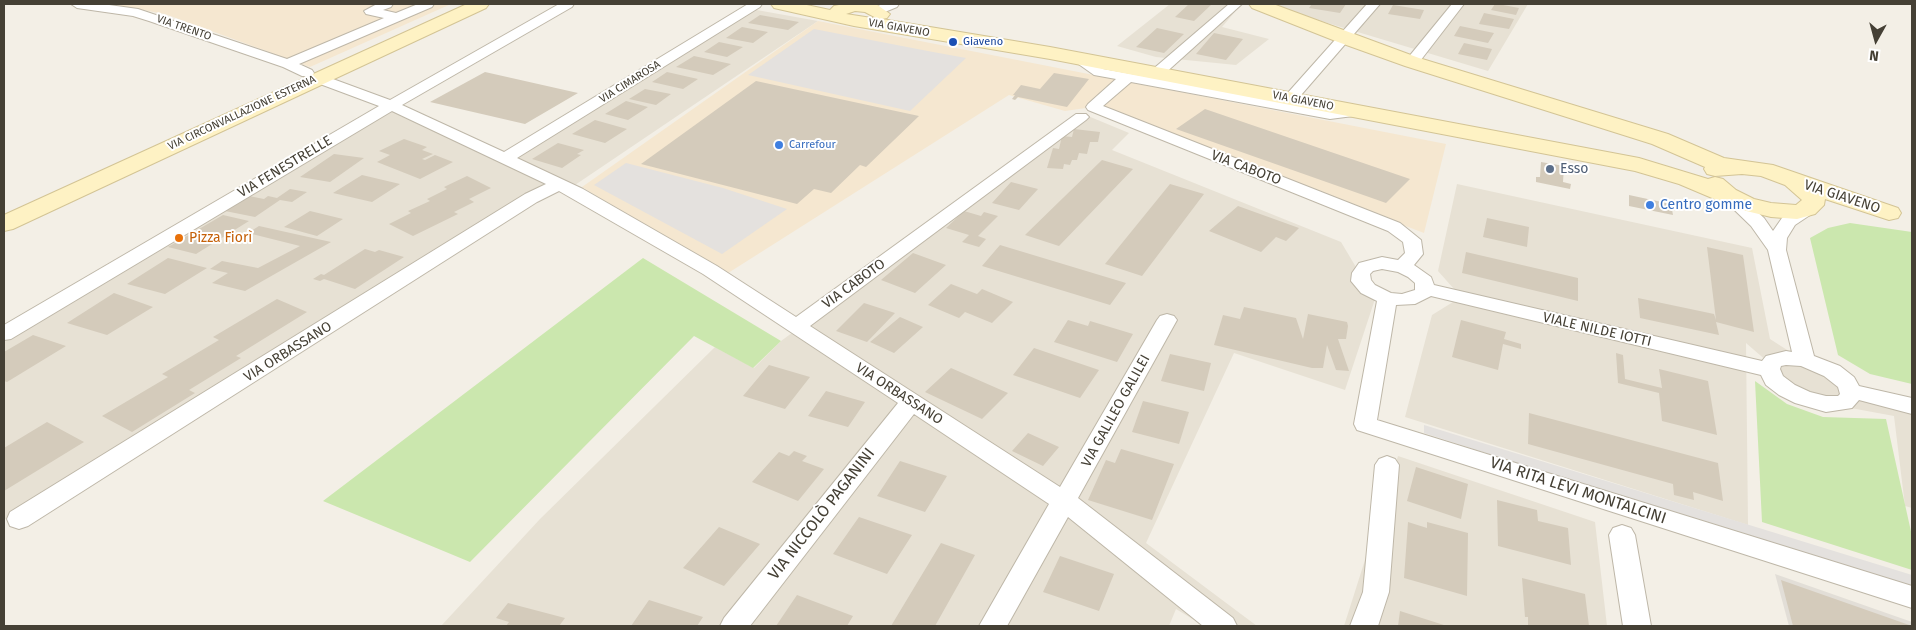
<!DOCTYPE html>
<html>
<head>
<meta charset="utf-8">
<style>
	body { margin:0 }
	#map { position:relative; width:1916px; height:630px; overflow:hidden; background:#f3efe6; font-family:"Fira Sans",sans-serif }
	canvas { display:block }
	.frame { position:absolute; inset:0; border:5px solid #454035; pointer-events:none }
	.north { position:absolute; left:1851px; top:15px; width:50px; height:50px; -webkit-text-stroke:4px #fff; paint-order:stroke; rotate:187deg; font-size:14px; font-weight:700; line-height:20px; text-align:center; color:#454035 }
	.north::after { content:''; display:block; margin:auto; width:18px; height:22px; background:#454035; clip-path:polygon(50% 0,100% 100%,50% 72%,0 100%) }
</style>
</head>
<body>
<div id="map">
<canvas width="1916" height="630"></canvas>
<div class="frame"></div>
<div class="north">N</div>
</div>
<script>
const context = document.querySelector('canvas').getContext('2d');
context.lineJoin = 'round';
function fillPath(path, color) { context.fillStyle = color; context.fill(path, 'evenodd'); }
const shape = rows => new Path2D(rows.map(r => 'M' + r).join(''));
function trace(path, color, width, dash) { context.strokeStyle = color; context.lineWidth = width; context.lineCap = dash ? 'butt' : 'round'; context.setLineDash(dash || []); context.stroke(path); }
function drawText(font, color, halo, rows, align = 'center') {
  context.font = font + ' "Fira Sans",sans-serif'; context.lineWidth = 4; context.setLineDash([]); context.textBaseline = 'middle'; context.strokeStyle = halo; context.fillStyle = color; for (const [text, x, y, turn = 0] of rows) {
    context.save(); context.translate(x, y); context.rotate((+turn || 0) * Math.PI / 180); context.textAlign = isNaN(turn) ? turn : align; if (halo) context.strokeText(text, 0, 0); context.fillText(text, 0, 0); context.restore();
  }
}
const residential = shape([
	[1170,4,1234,4,1240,6,1222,27,1269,39,1236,65,1156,57,1117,46],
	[1264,4,1528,4,1488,71],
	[751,9,818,21,575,185,530,193,4,520,4,342,400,103,504,159],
	[1088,116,1129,133,1112,150,1341,242,1375,299,1345,390,1234,353,1146,543,1257,626,1204,626,1176,609,1169,626,441,626,540,519,715,347,754,368,781,341],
	[1457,184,1752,248,1770,339,1851,391,1912,409,1912,508,1905,506,1894,416,1813,401,1746,343,1748,525,1405,417,1432,315,1453,302,1454,289,1438,271],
	[1398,456,1595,522,1607,626,1344,626]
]);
const commercial = shape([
	[110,4,451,4,310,67,165,14],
	[818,21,1446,144,1424,233,1093,107,1065,111,1009,95,725,275,582,187]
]);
const industrial = shape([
	[1775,574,1912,622,1912,626,1789,626]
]);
const green = shape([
	[1850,223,1912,232,1912,384,1870,374,1838,355,1810,238,1828,228],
	[643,258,781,341,753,368,694,336,470,562,323,501],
	[1755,381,1787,404,1823,417,1886,419,1912,536,1912,570,1762,522]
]);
const parking = shape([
	[814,29,933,52,966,58,910,111,748,75],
	[626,163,723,188,787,209,722,254,594,185],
	[1424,425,1912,575,1912,591,1424,433]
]);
const building = shape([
	[1189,4,1212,4,1194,21,1175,17],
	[1312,4,1346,4,1340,13,1309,8],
	[1495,4,1498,4,1519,8,1516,15,1491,10],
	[1393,5,1424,10,1420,19,1388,14],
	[1484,13,1514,19,1509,29,1479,24],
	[760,15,799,22,788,30,748,23],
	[1460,26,1494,33,1488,43,1454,36],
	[742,27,768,32,753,43,726,38],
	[1157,28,1184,34,1164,53,1136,47],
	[1214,33,1243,39,1226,60,1196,54],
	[719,42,743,47,727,57,704,52],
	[1464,43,1492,49,1487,60,1458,54],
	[694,56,731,64,713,75,676,67],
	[485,72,578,93,525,124,430,102],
	[667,72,698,79,683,89,652,82],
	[1054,73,1089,79,1067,107,1018,97,1015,100,1012,99,1015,95,1013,95,1021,85,1040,89],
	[756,81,919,116,866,167,860,165,831,193,814,189,797,204,641,164],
	[645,89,671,94,656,105,629,99],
	[626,101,648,107,628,120,605,114],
	[1205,109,1410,179,1386,203,1176,129],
	[595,120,627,129,605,143,572,134],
	[1074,129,1100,132,1098,142,1090,142,1087,154,1079,153,1077,160,1072,160,1070,165,1064,164,1063,169,1047,168,1053,148,1059,149,1062,136,1072,137],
	[404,139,427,147,422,150,433,154,422,159,425,160,435,155,453,162,420,179,377,162,390,155,379,151],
	[558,143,584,150,577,154,581,155,562,168,532,159],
	[334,154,364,158,330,182,300,177],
	[1102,160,1133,169,1059,246,1025,235],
	[1541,162,1564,166,1563,182,1571,184,1570,189,1536,182,1536,177,1540,177],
	[362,175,400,184,372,202,333,193],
	[467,176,491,188,469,199,474,202,454,212,458,214,413,236,389,224,411,213,408,211,430,201,427,199,447,189,444,187],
	[1011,182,1038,189,1019,210,992,203],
	[1170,184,1204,194,1142,276,1105,264],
	[290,189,307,192,292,202,280,200,255,217,225,211,249,196,264,199,268,196,277,198],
	[1629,195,1671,204,1673,215,1629,206],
	[1238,206,1299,228,1286,241,1276,237,1261,252,1209,231],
	[310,211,343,219,317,236,284,227],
	[964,211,981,216,984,212,998,216,978,236,986,239,979,247,962,242,969,235,946,228],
	[223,215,249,221,196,254,168,247],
	[1487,218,1529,227,1527,247,1483,237],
	[259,226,331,242,245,291,212,283,228,273,210,269,222,261,258,268,300,246,248,233],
	[1000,245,1126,283,1110,305,982,266],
	[1707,247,1743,255,1754,332,1716,322,1719,335,1640,318,1638,298,1714,314,1716,320],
	[365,249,375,252,379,250,404,257,355,289,324,279,320,281,313,279,321,274,324,275],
	[1466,252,1578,278,1578,301,1462,273],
	[913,253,946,265,915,293,881,280],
	[168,258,207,268,165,294,127,284],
	[951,284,977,294,982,289,1013,302,992,323,965,312,959,318,928,305],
	[114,293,153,307,107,335,67,323],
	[277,299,307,312,236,356,241,358,189,390,195,393,132,432,102,416,168,377,162,374,219,340,213,337],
	[864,303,895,313,867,342,836,331],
	[1244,307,1296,318,1303,339,1308,314,1347,322,1348,326,1346,339,1338,339,1349,371,1336,370,1327,345,1323,368,1312,368,1214,345,1223,315,1240,319],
	[900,317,923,327,894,353,870,342],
	[1068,320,1088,326,1090,321,1133,334,1117,362,1054,342],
	[1461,320,1506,332,1504,339,1521,344,1521,349,1503,344,1498,370,1452,357],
	[33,335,66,346,7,382,4,381,4,352],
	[1034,348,1099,370,1080,398,1013,375],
	[1616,353,1623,355,1625,379,1662,388,1659,369,1708,381,1717,435,1662,421,1659,393,1618,383],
	[1170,354,1211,363,1204,391,1161,381],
	[769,365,810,377,785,409,743,396],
	[951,368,1008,393,982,419,925,392],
	[826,391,865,402,848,427,808,416],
	[1143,401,1189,412,1179,444,1132,432],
	[1529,413,1718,463,1723,501,1693,492,1694,500,1674,495,1673,484,1528,444],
	[47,422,84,442,4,491,4,448],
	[1028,433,1059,447,1043,466,1012,451],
	[1121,449,1174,464,1152,520,1088,500,1106,460,1115,463],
	[794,451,807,456,802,461,824,469,798,501,752,482,779,452,789,456],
	[900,461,947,476,925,512,877,496],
	[1416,467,1468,484,1461,519,1407,501],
	[1497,500,1537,510,1538,521,1568,528,1571,565,1498,546],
	[859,517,912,535,887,574,833,554],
	[1408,522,1427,528,1427,522,1468,533,1467,596,1404,578],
	[719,527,760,544,724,586,683,568],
	[941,543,975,555,935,626,891,626],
	[1060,556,1114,574,1099,611,1043,592],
	[1522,578,1585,594,1589,626,1528,626,1528,617,1525,617],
	[1781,580,1912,626,1793,626],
	[797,595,853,616,847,626,776,626],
	[649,600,703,617,697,626,631,626],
	[508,603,565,618,559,626,506,626,509,622,496,618],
	[1400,611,1447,626,1398,626]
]);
const minor = shape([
	[71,4,102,4,138,9,287,59,384,18,366,14,364,11,377,4,393,4,391,7,383,10,396,13,418,4,434,4,432,7,299,64,312,70,314,73,313,75,322,75,390,100,559,4,574,4,572,7,402,105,504,152,748,4,762,4,760,7,517,158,583,189,717,266,796,317,1076,114,1086,114,1089,117,1086,120,810,326,1060,487,1157,320,1160,316,1167,314,1174,316,1177,320,1078,498,1233,618,1237,626,1203,626,1068,517,1007,626,979,626,1049,504,914,414,750,626,720,626,724,618,898,403,703,274,559,191,537,202,28,526,19,529,10,526,7,519,10,512,525,194,546,184,392,111,11,339,4,340,4,325,379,106,312,81,310,78,311,76,302,76,283,67,149,21,133,16,77,8,71,4],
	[883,4,899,4,897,7,880,14,872,14,870,11,872,8,883,4],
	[1229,4,1242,4,1162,76,1152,76,1150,73,1152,70,1229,4],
	[1367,4,1380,4,1295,102,1292,103,1330,109,1356,107,1361,109,1364,112,1361,115,1330,119,1131,82,1103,106,1400,223,1421,240,1423,254,1414,265,1431,277,1434,285,1762,361,1766,356,1786,351,1792,352,1768,250,1751,226,1719,195,1722,191,1728,190,1734,191,1764,218,1773,231,1782,218,1801,205,1807,204,1813,205,1816,209,1813,213,1795,225,1787,238,1786,250,1814,356,1840,366,1854,377,1859,386,1912,398,1912,414,1859,400,1852,408,1826,412,1795,403,1779,395,1766,385,1761,375,1431,296,1415,304,1396,305,1377,420,1912,586,1912,608,1357,430,1354,424,1377,301,1361,293,1351,281,1352,273,1359,263,1382,257,1398,260,1405,253,1403,242,1388,231,1088,110,1086,107,1088,104,1116,79,1094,75,1070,58,1077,54,1103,69,1284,101,1283,99,1285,96,1367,4],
	[1382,269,1398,272,1408,277,1415,283,1415,290,1402,294,1391,293,1375,285,1371,280,1370,274,1373,271,1382,269],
	[1786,365,1801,366,1824,376,1838,387,1840,394,1838,396,1826,396,1810,392,1795,385,1783,376,1780,369,1781,366,1786,365],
	[1452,4,1464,4,1417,65,1407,65,1405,62,1407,59,1452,4],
	[1387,456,1395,459,1399,465,1389,592,1378,626,1350,626,1363,592,1375,465,1379,459,1387,456],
	[1622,525,1631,528,1635,535,1651,626,1623,626,1609,535,1613,528,1622,525]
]);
const secondary = shape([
	[467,4,489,4,486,8,13,229,4,231,4,215,467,4],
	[771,4,802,4,830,10,834,6,844,4,876,4,890,14,887,18,882,19,1050,47,1639,158,1708,179,1715,177,1723,179,1736,190,1754,199,1771,203,1796,205,1802,200,1785,185,1761,176,1742,174,1715,176,1707,174,1704,169,1705,167,1652,144,1405,66,1338,42,1252,8,1249,4,1273,4,1419,58,1668,134,1724,158,1773,165,1898,208,1901,213,1898,218,1889,220,1825,199,1824,205,1815,214,1797,219,1771,217,1738,209,1679,184,1635,171,1050,59,854,26,774,8,771,4],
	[855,11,865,12,878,19,846,14,855,11]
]);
const markers = [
	[953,42,5,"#1a4fb4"],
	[779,145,5,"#3f7fe0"],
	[1550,169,5,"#5c6f8a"],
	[1650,205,5,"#3f7fe0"],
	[179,238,5,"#e8710a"]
];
const farStreetnames = [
	["VIA TRENTO",184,28,19],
	["VIA GIAVENO",899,28,10],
	["VIA CIMAROSA",630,82,-32],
	["VIA GIAVENO",1303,101,11],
	["VIA CIRCONVALLAZIONE ESTERNA",242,113,-25]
];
const farTransitnames = [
	["Giaveno",963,42]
];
const farShopnames = [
	["Carrefour",789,145]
];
const streetNames = [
	["VIA FENESTRELLE",285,167,-31],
	["VIA CABOTO",1246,168,21],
	["VIA GIAVENO",1842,197,18],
	["VIA CABOTO",854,284,-36],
	["VIALE NILDE IOTTI",1597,330,13],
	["VIA ORBASSANO",288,352,-32],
	["VIA ORBASSANO",899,394,33],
	["VIA GALILEO GALILEI",1116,411,-61]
];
const serviceNames = [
	["Esso",1560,169]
];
const shopNames = [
	["Centro gomme",1660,205]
];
const foodNames = [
	["Pizza Fiorì",189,238]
];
const nearStreetnames = [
	["VIA RITA LEVI MONTALCINI",1578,491,18],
	["VIA NICCOLÒ PAGANINI",822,514,-52]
];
fillPath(residential, '#e7e1d4');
fillPath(commercial, '#f5e7d0');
fillPath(industrial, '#e2ded7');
fillPath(green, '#cbe7ae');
fillPath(parking, '#e4e1de');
fillPath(building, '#d4cbbb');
trace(minor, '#beb7a8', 2);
trace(secondary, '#d3c495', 2);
fillPath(minor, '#fff');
fillPath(secondary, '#fef2c4');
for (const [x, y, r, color] of markers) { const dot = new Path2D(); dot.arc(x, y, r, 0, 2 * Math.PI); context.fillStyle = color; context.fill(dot); trace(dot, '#fff', 2); }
drawText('11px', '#454035', '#fff', farStreetnames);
drawText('11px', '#164399', '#fff', farTransitnames, 'left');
drawText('11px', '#366cbe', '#fff', farShopnames, 'left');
drawText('14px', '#454035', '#fff', streetNames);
drawText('14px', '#4e5e75', '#fff', serviceNames, 'left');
drawText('14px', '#366cbe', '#fff', shopNames, 'left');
drawText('14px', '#c56008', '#fff', foodNames, 'left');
drawText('16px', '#454035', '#fff', nearStreetnames);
</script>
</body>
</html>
